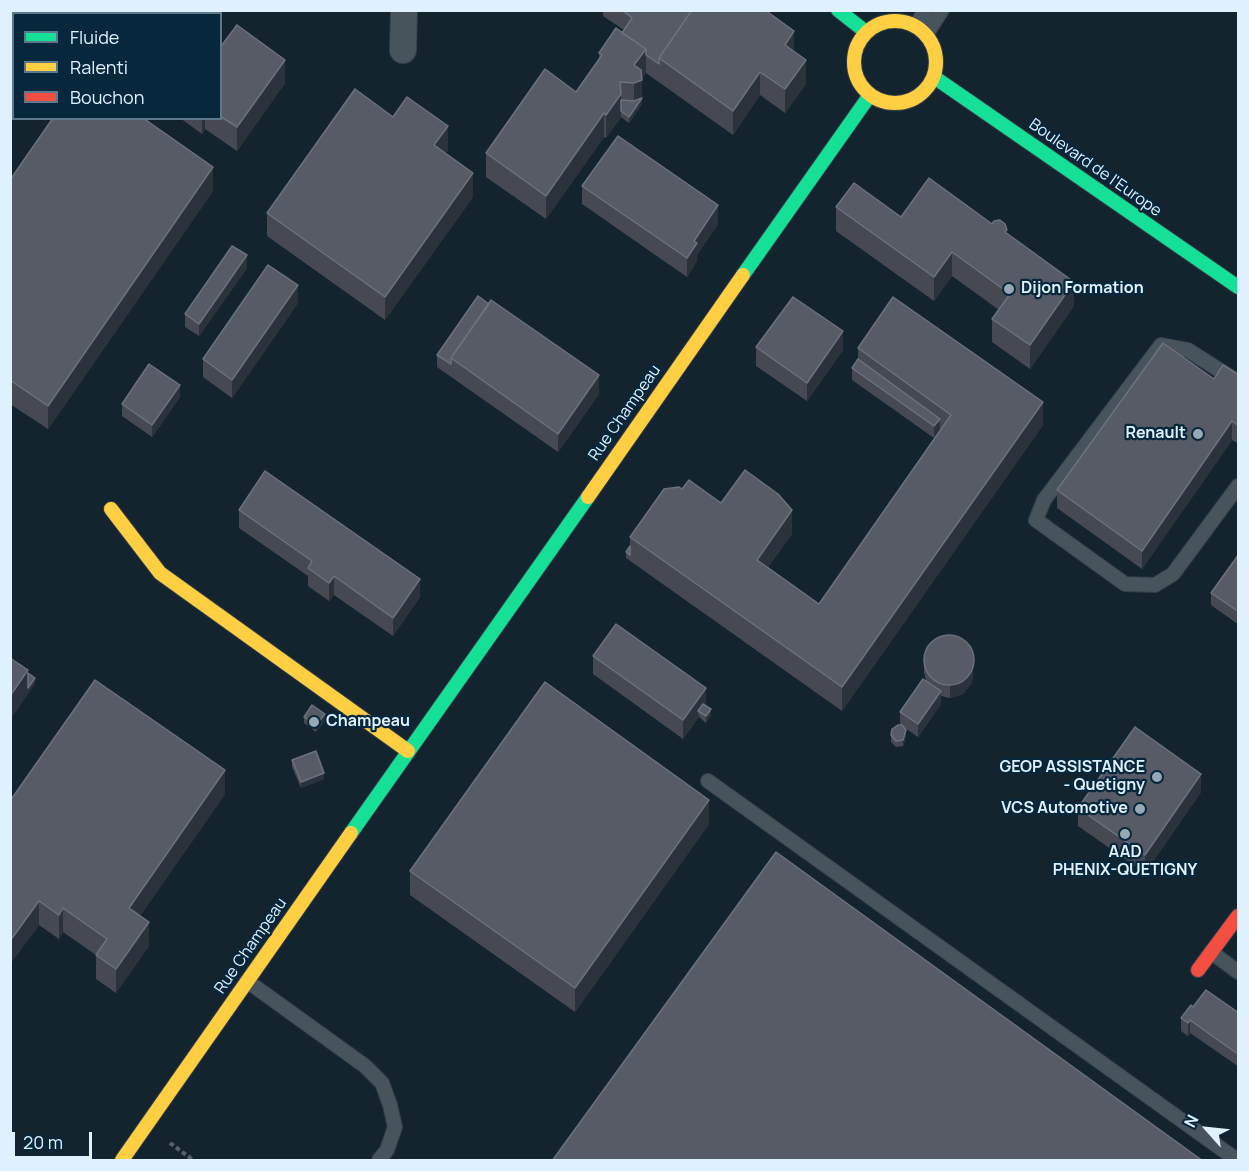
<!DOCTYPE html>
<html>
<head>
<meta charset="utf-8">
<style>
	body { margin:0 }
	#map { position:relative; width:1249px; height:1171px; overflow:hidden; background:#13242f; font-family:Manrope,sans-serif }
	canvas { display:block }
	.frame { position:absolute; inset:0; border:12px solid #dff1ff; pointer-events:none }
	.legend { position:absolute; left:12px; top:12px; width:210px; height:108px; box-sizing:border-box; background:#06273c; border:2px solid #5d788a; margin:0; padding:8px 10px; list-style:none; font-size:18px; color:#dff1ff }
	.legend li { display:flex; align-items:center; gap:12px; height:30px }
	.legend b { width:30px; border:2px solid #5d788a }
	.north { position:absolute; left:1177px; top:1099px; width:60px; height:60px; -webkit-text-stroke:4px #06273c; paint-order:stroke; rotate:297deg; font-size:16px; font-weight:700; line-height:24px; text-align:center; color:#dff1ff }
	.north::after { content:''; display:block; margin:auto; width:21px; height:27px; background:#dff1ff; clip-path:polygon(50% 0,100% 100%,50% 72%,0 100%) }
	.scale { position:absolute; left:12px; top:1132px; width:80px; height:27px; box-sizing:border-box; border:3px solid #dff1ff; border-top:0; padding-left:8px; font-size:18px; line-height:21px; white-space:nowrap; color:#dff1ff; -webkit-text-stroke:4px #06273c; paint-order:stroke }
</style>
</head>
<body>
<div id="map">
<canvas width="1249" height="1171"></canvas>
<div class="frame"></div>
<ul class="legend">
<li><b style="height:8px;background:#16e098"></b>Fluide</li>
<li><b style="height:8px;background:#ffcf43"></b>Ralenti</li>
<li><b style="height:8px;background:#f24e42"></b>Bouchon</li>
</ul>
<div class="north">N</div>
<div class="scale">20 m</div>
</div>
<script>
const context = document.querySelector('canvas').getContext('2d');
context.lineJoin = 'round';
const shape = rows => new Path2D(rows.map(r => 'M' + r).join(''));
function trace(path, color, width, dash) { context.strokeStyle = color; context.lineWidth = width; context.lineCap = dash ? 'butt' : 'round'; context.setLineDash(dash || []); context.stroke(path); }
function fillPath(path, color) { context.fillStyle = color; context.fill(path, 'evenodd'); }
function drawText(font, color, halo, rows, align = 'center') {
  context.font = font + ' Manrope,sans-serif'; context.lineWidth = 4.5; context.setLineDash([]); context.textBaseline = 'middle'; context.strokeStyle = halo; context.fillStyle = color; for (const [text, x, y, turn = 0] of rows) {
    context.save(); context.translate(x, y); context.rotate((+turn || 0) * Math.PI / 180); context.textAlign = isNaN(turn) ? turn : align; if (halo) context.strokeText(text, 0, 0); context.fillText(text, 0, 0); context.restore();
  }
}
const path = shape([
	[170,1143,193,1160]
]);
const lane = shape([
	[916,26,925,10],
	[926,35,942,10],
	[1238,382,1188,350,1161,345,1044,500,1036,520,1125,584,1155,585,1173,574,1238,486],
	[708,781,1237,1160],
	[1211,952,1238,972],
	[247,981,365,1066,382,1083,390,1105,395,1127,387,1150,379,1160]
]);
const street = shape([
	[403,50,404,10]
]);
const fast = shape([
	[838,10,866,32],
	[934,77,1238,287],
	[743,275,870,95],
	[351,833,588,497]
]);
const slow = shape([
	'854 62a41 41 0 1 1 82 0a41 41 0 1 1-82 0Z',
	[588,497,743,275],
	[111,509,160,573,408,751],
	[122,1160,351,833]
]);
const jam = shape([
	[1198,970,1238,916]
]);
const wall = shape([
	[53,10,173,10,178,14,53,14],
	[603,10,765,10,794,52,806,84,785,113,760,95,733,135,646,73,642,78,642,104,629,123,621,117,606,138,604,137,546,219,486,177,486,153,576,92,599,59,599,53,622,33,624,30,603,16],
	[220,43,285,83,237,151,205,129,202,134,180,118,220,118],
	[393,117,448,150,445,153,473,197,385,320,267,236,267,213],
	[10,180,213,191,48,429,10,404],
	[582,186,718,224,697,255,697,261,687,277,582,204],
	[836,207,901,217,1007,234,1074,306,1030,369,992,342,992,319,999,310,952,276,934,301,836,231],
	[247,268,199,336,185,327,185,314],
	[298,303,232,398,203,377,203,359],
	[756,347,843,350,807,401,756,366],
	[858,348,1043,425,842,711,626,558,626,552,630,546,630,537,675,487,682,489,721,503,792,534,768,567,819,604,940,431,934,438,852,380,852,368,858,359],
	[437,355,599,394,558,452,437,367],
	[1239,375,1239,444,1232,440,1142,569,1057,508,1057,490,1214,379],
	[180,397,152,437,122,416,122,404],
	[239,510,420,597,393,636,334,595,329,601,308,586,308,576,239,528],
	[1239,554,1239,625,1211,605,1211,593],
	[593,656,706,706,711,715,706,723,699,717,683,739,593,674],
	[924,659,973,677,971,684,963,694,950,698,941,696,941,704,918,737,902,726,906,737,903,746,896,747,891,742,891,735,902,725,900,724,900,712,926,681,924,672],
	[304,717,325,720,316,732,304,723],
	[292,760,324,779,301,788,292,767],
	[1201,792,1145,873,1078,826,1078,808],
	[225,794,140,916,149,946,116,993,96,979,96,955,63,932,59,939,39,925,10,964,10,801],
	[709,824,575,1012,410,895,410,871],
	[1193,1007,1239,1013,1239,1067,1190,1033,1188,1036,1181,1031,1181,1018]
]);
const shadedWall = shape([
	[794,31,794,55,785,45],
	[646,49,646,73,640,81,642,80,642,104,629,123,629,117,634,107,634,65],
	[285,60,285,83,237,151,237,127],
	[806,60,806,84,785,113,785,89],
	[760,72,760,95,733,135,733,111],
	[621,94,621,117,606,138,606,115],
	[604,113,604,137,546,219,546,196],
	[202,118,205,118,205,129,202,134],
	[448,126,448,150,434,169,434,145],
	[213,167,213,191,48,429,48,406],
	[473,173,473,197,385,320,385,297],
	[718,205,718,224,697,255,697,261,687,277,687,258,694,241],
	[952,252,952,276,934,301,934,277],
	[247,255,247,268,199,336,199,324],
	[1074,282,1074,306,1030,369,1030,345],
	[298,285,298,303,232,398,232,380],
	[843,331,843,350,807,401,807,383],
	[599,375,599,394,558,452,558,434],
	[180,385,180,397,152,437,152,425],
	[1043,402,1043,425,842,711,842,687],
	[940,419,940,431,934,438,934,426],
	[1232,421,1232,440,1142,569,1142,551],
	[792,510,792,534,757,583,757,560],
	[334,576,334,595,329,601,329,583],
	[420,579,420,597,393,636,393,618],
	[973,665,973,677,971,684,963,694,950,698,950,686],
	[28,670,28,688,35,678,35,684,10,720,10,696],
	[706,688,706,707,698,711,699,717,683,739,683,720],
	[941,691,941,704,918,737,918,724],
	[711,709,711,715,706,723,706,716],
	[325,714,325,720,316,732,316,725],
	[906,730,906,737,903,746,903,740],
	[225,770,225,794,129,932,129,908],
	[324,773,324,779,301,788,301,782],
	[1201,774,1201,792,1145,873,1145,855],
	[709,800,709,824,575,1012,575,988],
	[39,901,39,925,10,964,10,941],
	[63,908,63,932,59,939,59,915],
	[149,922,149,946,116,993,116,969],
	[1190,1020,1190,1033,1188,1036,1188,1023]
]);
const building = shape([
	[59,10,173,10,178,14,63,14,59,10],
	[622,10,692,10,659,58,659,64,646,55,646,49,622,33,632,18,622,10],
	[692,10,765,10,794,31,785,45,806,60,785,89,760,72,733,111,659,58,692,10],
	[237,25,285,60,237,127,220,116,220,43,222,45,237,25],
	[616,28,646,49,634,65,641,70,642,80,634,83,620,82,621,94,606,115,604,113,546,196,486,153,545,69,576,92,602,55,599,53,616,28],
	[355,89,393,117,407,97,448,126,434,145,473,173,385,297,267,213,355,89],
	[642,98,629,117,621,111,621,100,634,101,642,98],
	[53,118,143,118,213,167,48,406,10,380,10,180,53,118],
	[618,136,718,205,694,241,697,243,687,258,582,186,618,136],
	[929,178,992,224,994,221,1000,220,1005,224,1007,230,1005,232,1074,282,1030,345,992,319,1010,294,952,252,934,277,836,207,854,183,901,217,929,178],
	[232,246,247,255,199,324,185,314,232,246],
	[268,265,298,285,232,380,203,359,268,265],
	[478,296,489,304,451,358,451,364,437,355,478,296],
	[793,297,843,331,807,383,756,347,793,297],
	[893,297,1043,402,842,687,630,537,664,489,679,487,682,489,689,480,721,503,745,470,778,494,792,510,757,560,819,604,951,415,858,348,893,297],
	[491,300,599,375,558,434,451,358,491,300],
	[1163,343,1214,379,1223,365,1239,375,1239,426,1232,421,1142,551,1057,490,1163,343],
	[858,359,940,419,934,426,852,368,858,359],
	[149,364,180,385,152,425,122,404,149,364],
	[265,471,420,579,393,618,334,576,329,583,308,568,312,561,239,510,265,471],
	[630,546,630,555,626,552,630,546],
	[1239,554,1239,612,1211,593,1239,554],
	[616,624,706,688,683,720,593,656,616,624],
	'924 660a25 25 0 1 1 50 0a25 25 0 1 1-50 0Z',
	[10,658,28,670,10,696,10,658],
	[28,673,35,678,28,688,28,673],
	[923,679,941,691,918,724,900,712,923,679],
	[95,680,225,770,129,908,149,922,116,969,96,955,107,939,63,908,59,915,39,901,10,941,10,801,95,680],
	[545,682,709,800,575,988,410,871,545,682],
	[703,704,711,709,706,716,698,711,703,704],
	[312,705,325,714,316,725,304,717,312,705],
	[898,725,902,725,906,730,903,740,896,741,891,735,892,729,898,725],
	[1135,727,1201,774,1145,855,1078,808,1135,727],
	[316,751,324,773,301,782,292,760,316,751],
	[776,852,1203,1161,552,1161,776,852],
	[1206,990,1239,1013,1239,1055,1190,1020,1188,1023,1181,1018,1191,1005,1193,1007,1206,990]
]);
const markers = [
	[1009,289,6,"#98a9b6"],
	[1198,434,6,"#98a9b6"],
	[314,722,6,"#98a9b6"],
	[1157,777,6,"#98a9b6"],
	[1140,809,6,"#98a9b6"],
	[1125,834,6,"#98a9b6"]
];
const streetNames = [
	["Boulevard de l'Europe",1095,168,35],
	["Rue Champeau",625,413,-55],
	["Rue Champeau",251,946,-55]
];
const poiNames = [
	["Dijon Formation",1021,289,"left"],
	["Renault",1186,434],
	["Champeau",326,722,"left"],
	["GEOP ASSISTANCE",1145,768],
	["- Quetigny",1145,786],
	["VCS Automotive",1128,809],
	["AAD",1125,853,"center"],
	["PHENIX-QUETIGNY",1125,871,"center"]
];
trace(lane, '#343f48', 16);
trace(street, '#343f48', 28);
trace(fast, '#343f48', 16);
trace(slow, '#343f48', 16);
trace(jam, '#343f48', 16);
trace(path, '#57626a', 4, [4.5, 3]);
trace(lane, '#48545c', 14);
trace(street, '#48545c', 26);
trace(fast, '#16e098', 14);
trace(slow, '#ffcf43', 14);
trace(jam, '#f24e42', 14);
fillPath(wall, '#464952');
fillPath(shadedWall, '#2b323c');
fillPath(building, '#575b65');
trace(building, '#6c727d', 1.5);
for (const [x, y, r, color] of markers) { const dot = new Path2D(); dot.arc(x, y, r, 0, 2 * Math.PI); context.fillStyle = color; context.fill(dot); trace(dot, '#06273c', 2); }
drawText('16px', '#dff1ff', '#06273c', streetNames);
drawText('bold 16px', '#dff1ff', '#06273c', poiNames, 'right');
</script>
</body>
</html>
